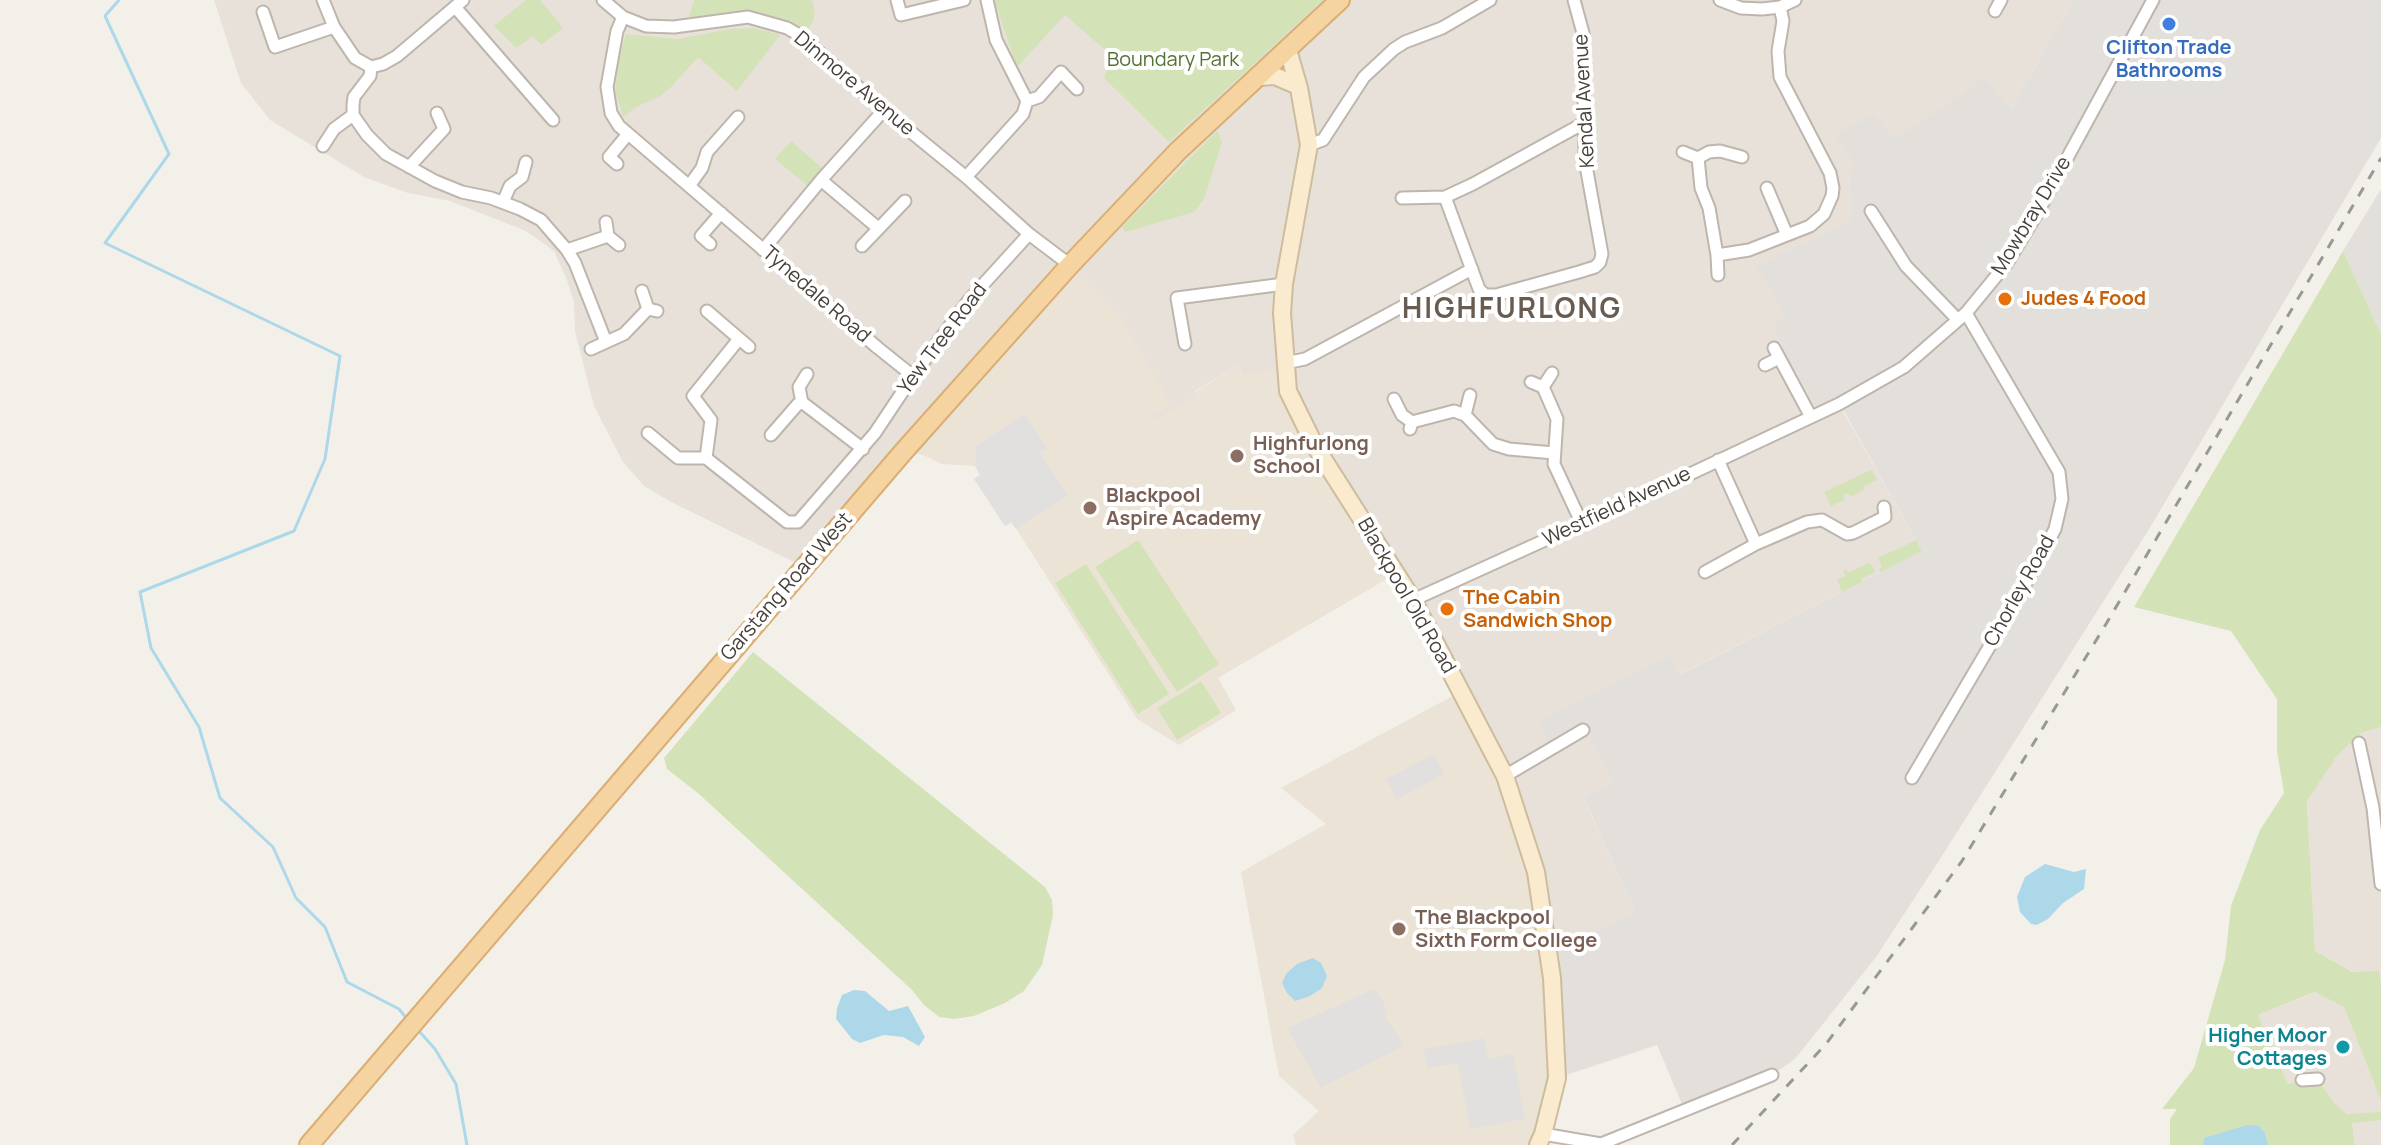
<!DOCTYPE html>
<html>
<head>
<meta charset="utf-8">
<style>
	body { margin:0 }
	canvas { display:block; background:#f3f0ea }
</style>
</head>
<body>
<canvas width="2381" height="1145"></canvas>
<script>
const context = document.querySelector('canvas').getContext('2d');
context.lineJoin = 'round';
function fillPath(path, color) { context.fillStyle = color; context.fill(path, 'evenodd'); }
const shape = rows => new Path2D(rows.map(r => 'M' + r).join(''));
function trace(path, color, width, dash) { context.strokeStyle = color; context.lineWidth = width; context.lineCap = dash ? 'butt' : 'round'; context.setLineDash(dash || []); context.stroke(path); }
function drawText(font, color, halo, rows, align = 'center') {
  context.font = font + ' Manrope,sans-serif'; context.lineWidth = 8; context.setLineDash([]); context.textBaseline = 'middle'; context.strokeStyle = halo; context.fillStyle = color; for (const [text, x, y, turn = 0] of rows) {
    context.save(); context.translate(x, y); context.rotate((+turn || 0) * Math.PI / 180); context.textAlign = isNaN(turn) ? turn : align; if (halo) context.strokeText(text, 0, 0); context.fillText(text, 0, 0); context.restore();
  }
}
const residential = shape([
	[214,0,2073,0,2011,110,1985,79,1893,141,1835,136,1855,166,1849,171,1852,220,1758,266,1787,317,1780,343,1785,354,1820,412,1839,404,1922,551,1678,675,1667,656,1584,725,1615,782,1584,799,1635,911,1549,956,1536,872,1413,600,1236,366,1195,391,1197,395,1155,422,1151,416,1170,404,1070,265,804,567,673,503,644,486,623,462,594,406,575,331,574,303,567,280,554,251,526,231,450,201,408,193,364,177,270,120,241,83],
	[2381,727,2381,982,2379,972,2354,972,2315,951,2307,800,2337,756,2361,733],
	[2316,992,2344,1007,2381,1101,2381,1145,2355,1145,2351,1115,2347,1114,2335,1104,2318,1079,2288,1084,2258,1015]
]);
const industrial = shape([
	[2073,0,2381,0,2381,138,2148,531,1940,859,1876,957,1795,1059,1772,1075,1685,1111,1657,1045,1557,1078,1549,956,1635,911,1584,798,1614,782,1584,725,1551,743,1538,721,1668,656,1679,675,1922,551,1840,404,1820,413,1785,354,1774,325,1786,317,1757,266,1852,220,1849,171,1855,166,1835,136,1874,114,1894,140,1985,78,2011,110],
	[2381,189,2381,334,2343,251]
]);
const education = shape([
	[1070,265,1120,316,1171,404,1152,416,1155,422,1197,395,1195,392,1236,366,1241,374,1285,368,1288,391,1397,573,1218,678,1236,710,1179,745,1137,719,1012,522,1005,526,974,479,980,475,975,466,942,464,923,455,904,451],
	[1460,692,1479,725,1536,872,1557,1078,1538,1145,1296,1145,1293,1135,1319,1111,1279,1076,1241,872,1326,824,1281,788]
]);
const green = shape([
	[526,0,540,0,563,28,541,45,533,36,516,48,494,26],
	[694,0,812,0,815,12,813,22,804,34,792,23,753,13,688,20],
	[994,0,1323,0,1169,142,1104,78,1112,56,1065,15,1017,67],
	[754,28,780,35,737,91,698,57,672,86,660,96,636,107,623,117,615,90,619,58,626,34,678,39,730,29],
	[1217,131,1222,142,1204,199,1194,212,1125,232,1122,227],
	[791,141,823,169,808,186,775,159],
	[2343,251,2381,334,2381,727,2361,733,2337,756,2307,801,2315,951,2353,972,2379,971,2381,982,2381,1101,2344,1007,2315,992,2258,1015,2288,1084,2318,1079,2335,1104,2347,1114,2381,1112,2381,1120,2352,1123,2355,1145,2170,1145,2170,1119,2177,1109,2162,1109,2194,1068,2225,960,2231,906,2260,830,2284,793,2277,751,2277,699,2231,631,2134,607],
	[1871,470,1877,480,1863,487,1864,490,1850,497,1848,493,1843,495,1845,500,1831,506,1824,492],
	[1138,540,1219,664,1177,692,1095,567],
	[1916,540,1922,551,1881,572,1879,570,1882,566,1878,558],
	[1870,562,1875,572,1861,579,1862,582,1842,592,1837,579,1845,576,1843,571,1846,569,1849,573],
	[1086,564,1169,694,1138,714,1055,583],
	[753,652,1045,887,1052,900,1053,915,1042,965,1024,991,1005,1003,974,1016,954,1019,939,1017,924,1005,912,990,699,794,667,769,664,758],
	[1201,681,1221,713,1177,740,1157,708]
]);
const parking = shape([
	[1025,414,1047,448,1040,453,1068,495,1016,529,1011,522,1005,526,974,479,980,475,975,466,977,455,974,447],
	[1434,754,1444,774,1397,799,1386,779],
	[1374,989,1383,1000,1387,1019,1404,1046,1321,1088,1287,1028],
	[1484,1038,1488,1059,1513,1054,1525,1119,1470,1129,1458,1063,1427,1068,1424,1049]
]);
const water = shape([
	[2045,864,2074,872,2086,869,2084,889,2063,903,2048,919,2037,925,2031,924,2020,912,2017,897,2025,877],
	[1313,958,1321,963,1327,976,1322,988,1310,996,1295,1001,1287,993,1282,983,1286,974,1297,964],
	[854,990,865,991,889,1011,908,1006,925,1037,919,1046,903,1037,884,1035,860,1043,852,1039,836,1019,837,1008,842,995],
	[2247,1125,2259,1126,2265,1133,2268,1145,2203,1145,2204,1138]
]);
const stream = shape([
	[119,0,105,16,169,154,105,243,340,356,325,459,294,531,140,592,151,648,199,727,220,798,273,847,296,898,325,927,347,982,399,1009,407,1019],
	[418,1030,435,1049,456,1084,467,1145]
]);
const street = shape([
	[323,0,334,27,355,58,371,67,383,64,397,56,463,0],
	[603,0,623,17,646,26,674,27,748,17,787,28,801,36,884,110,966,177,1029,234,1070,265],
	[897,0,901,15,964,0],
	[1720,0,1741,8,1762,9,1780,7,1795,0],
	[455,7,553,120],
	[1995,11,2001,0],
	[263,12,275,47,334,27],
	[623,17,617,31,607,87,611,113,619,126,878,348,913,376],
	[371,67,370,76,354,97,353,105,353,115,367,135,386,154,435,181,462,192,491,198,520,209,541,220,567,250,575,263,606,342],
	[1027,101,1039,97,1061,72,1077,89],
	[1309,145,1323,140,1364,77,1394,49,1405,42,1442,28,1490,0],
	[323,146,334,129,353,115],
	[1683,152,1698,158],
	[1742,157,1720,151,1709,152,1698,158,1701,188,1709,208,1717,255,1749,250,1810,226,1824,214,1832,196,1833,188,1830,173,1780,77,1778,51,1783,21,1780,7],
	[617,164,609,157,628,134],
	[409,167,444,129,437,113],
	[966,177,1023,114,1027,101,996,40,987,0],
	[821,180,878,228],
	[689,186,702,168,707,152,738,117],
	[1767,188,1787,235],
	[1445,197,1479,289,1485,295,1496,295,1579,272,1595,267,1600,262,1602,254,1585,160,1583,33,1574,0],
	[1402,198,1445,197,1473,184,1584,123],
	[503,202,510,186,522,177,526,162],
	[1871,211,1906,266,1958,320],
	[608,236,619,245],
	[710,244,701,236,721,213],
	[862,246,905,201],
	[567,250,608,236,606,222],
	[763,250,821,180,884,110],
	[1717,255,1718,275],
	[642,291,648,309],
	[707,311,749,347],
	[1185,344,1177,298,1284,284],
	[1774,348,1811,417],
	[591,349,624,334,648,309,657,311],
	[1285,363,1305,359,1472,269],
	[1765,365,1779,358],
	[1531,382,1543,387,1557,419,1554,464,1582,524],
	[1543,387,1552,373],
	[1394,399,1402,415,1412,422],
	[802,403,799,387,807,374],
	[1465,415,1470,395],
	[1410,429,1412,422,1454,411,1465,415,1493,444,1509,449,1554,453],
	[648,433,678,458,706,458],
	[771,435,798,404,803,403,863,449],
	[706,458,787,522,798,522,875,433,913,376,969,300,1029,234],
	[706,458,711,420,693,396,739,339],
	[1718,460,1756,544],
	[1705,572,1756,544,1807,522,1822,520,1847,534,1853,533,1885,517,1884,507],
	[1413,600,1673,482,1839,404,1904,367,1966,313,2007,263,2039,210,2153,0],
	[2359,743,2373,808,2381,884],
	[1505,776,1583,730],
	[1912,778,2018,598,2055,529,2062,499,2059,472,1966,313],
	[2302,1080,2318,1079],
	[1543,1134,1601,1144,1772,1075]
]);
const secondary = shape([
	[1288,50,1299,88,1309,145,1284,284,1282,313,1288,391,1315,446,1413,600,1505,776,1536,872,1552,978,1557,1078,1543,1134,1538,1145],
	[1259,77,1275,76,1298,86]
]);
const primary = shape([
	[309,1145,904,451,1070,265,1178,151,1340,0]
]);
const rail = shape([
	[1732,1145,1826,1044,1962,861,2106,624,2381,158]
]);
const markers = [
	[2169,24,8,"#3f7fe0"],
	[2005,299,8,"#e8710a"],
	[1237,456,8,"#8d6e63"],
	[1090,508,8,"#8d6e63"],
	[1447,609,8,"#e8710a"],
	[1399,929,8,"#8d6e63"],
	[2343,1047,8,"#0f9aa8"]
];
const shopNames = [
	["Clifton Trade",2169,48],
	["Bathrooms",2169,71]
];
const parkNames = [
	["Boundary Park",1173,60]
];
const streetNames = [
	["Dinmore Avenue",854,84,40],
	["Kendal Avenue",1585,101,-93],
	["Mowbray Drive",2032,216,-59],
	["Tynedale Road",816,295,41],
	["Yew Tree Road",943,339,-53],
	["Westfield Avenue",1617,507,-25],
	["Garstang Road West",787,587,-49],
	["Chorley Road",2020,591,-61],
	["Blackpool Old Road",1406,596,60]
];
const foodNames = [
	["Judes 4 Food",2021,299],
	["The Cabin",1463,598],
	["Sandwich Shop",1463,621]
];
const educationNames = [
	["Highfurlong",1253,444],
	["School",1253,467],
	["Blackpool",1106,496],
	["Aspire Academy",1106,519],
	["The Blackpool",1415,918],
	["Sixth Form College",1415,941]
];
const cultureNames = [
	["Higher Moor",2327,1036],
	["Cottages",2327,1059]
];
const districtNames = [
	["HIGHFURLONG",1512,310]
];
fillPath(residential, '#e7e1d9');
fillPath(industrial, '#e3dfdb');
fillPath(education, '#ebe3d5');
fillPath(green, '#d4e3b7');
fillPath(parking, '#e2e0de');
fillPath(water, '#add8ea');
trace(stream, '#add8ea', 3);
trace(street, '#beb6ad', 15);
trace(secondary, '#cebc9e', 20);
trace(primary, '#d9af73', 22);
trace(street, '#fff', 11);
trace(secondary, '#faeace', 16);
trace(primary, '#f5d4a2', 18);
trace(rail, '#989898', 3, [10, 10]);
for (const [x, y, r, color] of markers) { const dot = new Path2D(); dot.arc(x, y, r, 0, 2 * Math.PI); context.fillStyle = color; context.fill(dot); trace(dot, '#fff', 3); }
drawText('bold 20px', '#366cbe', '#fff', shopNames);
drawText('20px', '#527331', '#fff', parkNames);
drawText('20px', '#474039', '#fff', streetNames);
drawText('bold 20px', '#c56008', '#fff', foodNames, 'left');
drawText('bold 20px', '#785e54', '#fff', educationNames, 'left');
drawText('bold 20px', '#0d838f', '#fff', cultureNames, 'right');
context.letterSpacing = '2px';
drawText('bold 28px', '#685c51', '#fff', districtNames);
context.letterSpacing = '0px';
</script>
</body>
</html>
